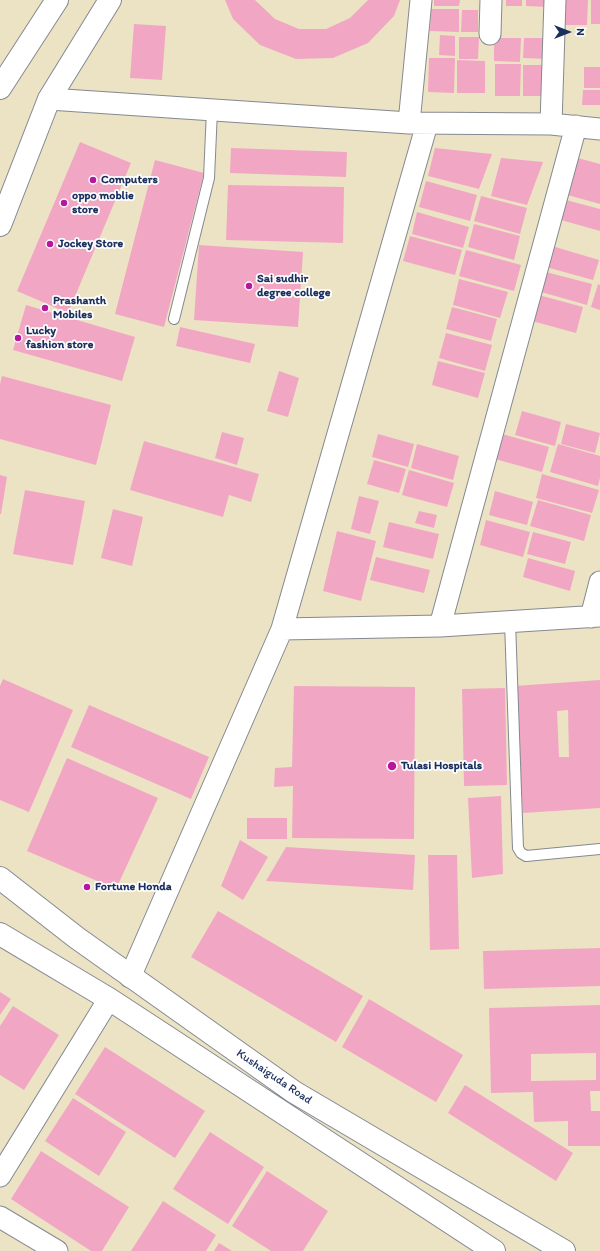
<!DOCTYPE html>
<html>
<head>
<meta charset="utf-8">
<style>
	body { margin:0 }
	#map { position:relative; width:600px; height:1251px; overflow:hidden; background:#ece3c4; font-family:Itim,sans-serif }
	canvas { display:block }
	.north { position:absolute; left:548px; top:12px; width:40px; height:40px; -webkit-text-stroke:3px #fff; paint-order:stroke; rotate:90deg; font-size:11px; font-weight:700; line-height:16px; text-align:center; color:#1b2f5e }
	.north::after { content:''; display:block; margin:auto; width:14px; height:18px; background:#1b2f5e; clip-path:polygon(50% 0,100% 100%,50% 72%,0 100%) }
</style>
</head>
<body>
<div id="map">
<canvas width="600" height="1251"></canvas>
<div class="north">N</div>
</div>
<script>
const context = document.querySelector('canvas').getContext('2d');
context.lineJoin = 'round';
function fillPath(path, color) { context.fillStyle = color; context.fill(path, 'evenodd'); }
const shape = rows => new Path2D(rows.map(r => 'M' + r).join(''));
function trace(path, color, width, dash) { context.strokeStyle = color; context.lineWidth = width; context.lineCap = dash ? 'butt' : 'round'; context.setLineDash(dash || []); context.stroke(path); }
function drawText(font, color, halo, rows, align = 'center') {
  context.font = font + ' Itim,sans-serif'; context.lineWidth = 3.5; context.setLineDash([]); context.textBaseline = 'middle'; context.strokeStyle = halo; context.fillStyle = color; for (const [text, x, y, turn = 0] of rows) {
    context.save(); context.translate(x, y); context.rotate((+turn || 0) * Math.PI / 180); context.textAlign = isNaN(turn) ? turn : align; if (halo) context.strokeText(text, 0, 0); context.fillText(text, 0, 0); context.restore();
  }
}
const building = shape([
	[225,0,255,0,275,19,299,29,326,29,350,18,368,0,400,0,394,16,368,43,333,58,296,59,260,45,233,19],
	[434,0,460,0,459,6,434,6],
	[506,0,522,0,522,6,506,6],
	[526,0,548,0,548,7,526,6],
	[563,0,588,0,587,25,562,25],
	[591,0,600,0,600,24,591,24],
	[431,9,459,9,459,32,430,31],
	[462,10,478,10,478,32,461,32],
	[134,24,166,26,162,80,130,78],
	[440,35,455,36,455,56,439,55],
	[459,37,479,37,478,59,459,59],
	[494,38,521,38,520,62,494,61],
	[524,38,548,38,548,59,523,58],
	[429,58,455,58,454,93,428,92],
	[457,60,485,61,485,93,457,93],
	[495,64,521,64,520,96,495,96],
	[523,65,544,65,544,96,523,96],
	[584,67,600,67,600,88,584,88],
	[583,90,600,90,600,105,582,105],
	[80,142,131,163,68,313,17,291],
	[231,148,347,152,346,177,230,173],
	[435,148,492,154,479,189,428,176],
	[574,157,600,164,600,204,564,194],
	[501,158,543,162,527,205,491,196],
	[155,160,204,173,164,327,115,314],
	[426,181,477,195,470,221,419,207],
	[228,185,344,187,343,243,226,240],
	[481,196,527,208,520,234,474,221],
	[566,200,600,209,600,231,561,220],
	[417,212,469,227,463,248,412,234],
	[474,224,520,236,514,260,468,247],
	[410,236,462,250,455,275,403,261],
	[199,245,303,252,298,327,194,320],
	[552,246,599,260,593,280,546,267],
	[466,250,521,265,514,291,459,276],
	[546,272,592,284,587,305,541,292],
	[459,279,508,292,500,318,453,305],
	[598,284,600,285,600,310,591,307],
	[539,295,583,307,576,333,532,321],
	[26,305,135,337,122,381,13,350],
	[452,307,497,319,491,341,446,329],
	[180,327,255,344,250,363,176,346],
	[446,333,492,345,485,371,439,358],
	[438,361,485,373,478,398,432,385],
	[279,371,299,378,288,417,267,411],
	[2,376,111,405,96,465,0,439,0,384],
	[522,411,561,422,555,446,515,435],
	[566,424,600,433,595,453,561,444],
	[222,432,244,438,237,465,215,458],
	[378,434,414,444,408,467,372,457],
	[502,434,549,447,542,472,495,459],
	[144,441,259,474,251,502,229,495,223,517,130,490],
	[417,444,459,456,453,480,411,468],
	[558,444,600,456,600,478,598,486,550,472],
	[374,460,406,469,399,493,367,484],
	[409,470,454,483,447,507,402,495],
	[542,474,599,490,592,513,536,498],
	[0,475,7,477,1,514,0,514],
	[25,490,85,501,73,565,13,554],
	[495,491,533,502,527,525,489,515],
	[359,496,379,501,370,534,351,529],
	[538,500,591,515,584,541,530,526],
	[113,509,143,517,132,566,101,558],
	[419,511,437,515,434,528,415,523],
	[486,520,530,532,523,557,480,545],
	[389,522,439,534,433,559,383,547],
	[337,531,376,541,361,601,323,591],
	[533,532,571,542,565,564,527,554],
	[376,557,430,570,424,593,370,580],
	[528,558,575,571,570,591,523,577],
	[3,679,73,710,29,812,0,800,0,686],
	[600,680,600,808,523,813,514,686],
	[568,710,569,757,559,757,557,711],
	[294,686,415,687,414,839,292,838,293,786,274,787,275,768,292,767],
	[505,688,507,785,464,786,462,689],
	[89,705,209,757,191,799,71,747],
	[67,758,158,798,116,889,27,851],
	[501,796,503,874,472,878,468,798],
	[247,818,287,818,287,839,247,839],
	[240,840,268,857,243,900,221,886],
	[286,847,415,855,413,890,266,881],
	[428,855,457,855,459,949,430,950],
	[218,911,363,996,336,1042,191,957],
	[600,948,600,986,484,989,483,951],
	[0,992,11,999,0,1015],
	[369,999,463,1055,436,1102,342,1047],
	[600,1005,600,1091,590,1091,591,1111,600,1111,600,1146,568,1146,568,1121,534,1122,533,1092,491,1093,489,1008],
	[596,1053,596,1080,531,1081,531,1054],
	[13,1006,59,1035,24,1090,0,1075,0,1026],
	[105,1047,205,1111,175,1158,75,1094],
	[465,1085,573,1153,556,1181,448,1113],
	[73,1098,126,1132,99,1176,45,1141],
	[210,1132,264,1167,228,1224,173,1189],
	[41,1151,129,1207,102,1251,91,1251,11,1199],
	[267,1171,328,1211,303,1251,271,1251,232,1226],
	[163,1201,216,1235,206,1251,131,1251],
	[219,1243,232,1251,214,1251]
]);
const service = shape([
	[174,319,209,178,212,110],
	[510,622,518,848,521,853,526,856,600,849]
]);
const minor = shape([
	[490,34,491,0],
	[49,99,409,123,551,124,600,129],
	[409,123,421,0],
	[551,124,555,0],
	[591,617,600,582],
	[440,626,576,126],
	[282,629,440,626,600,616],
	[130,977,282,629,427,124],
	[0,1176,109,999],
	[0,1217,57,1251]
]);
const secondary = shape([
	[0,88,57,0],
	[0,225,49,99,110,0]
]);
const primary = shape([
	[0,878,77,938,294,1092,564,1251],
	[0,934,109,999,494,1251]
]);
const markers = [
	[93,180,4,"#b5179e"],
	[64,203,4,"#b5179e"],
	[50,244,4,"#b5179e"],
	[249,286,4,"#b5179e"],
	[45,308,4,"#b5179e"],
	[18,338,4,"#b5179e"],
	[392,766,5,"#b5179e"],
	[87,887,4,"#b5179e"]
];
const poiNames = [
	["Computers",101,180],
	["oppo moblie",72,196],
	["store",72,210],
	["Jockey Store",58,244],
	["Sai sudhir",257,279],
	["degree college",257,293],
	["Prashanth",53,301],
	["Mobiles",53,315],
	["Lucky",26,331],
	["fashion store",26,345],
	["Tulasi Hospitals",401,766],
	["Fortune Honda",95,887]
];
const streetNames = [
	["Kushaiguda Road",274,1077,34]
];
fillPath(building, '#f1a7c4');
trace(service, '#848991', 12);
trace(minor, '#848991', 23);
trace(secondary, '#848991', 24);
trace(primary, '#848991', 24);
trace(service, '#fff', 10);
trace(minor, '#fff', 21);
trace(secondary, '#fff', 22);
trace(primary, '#fff', 22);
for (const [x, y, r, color] of markers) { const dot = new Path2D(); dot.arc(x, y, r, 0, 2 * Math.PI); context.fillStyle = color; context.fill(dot); trace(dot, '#fff', 1.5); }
drawText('bold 12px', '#1b2f5e', '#fff', poiNames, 'left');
drawText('12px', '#1b2f5e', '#fff', streetNames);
</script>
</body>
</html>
